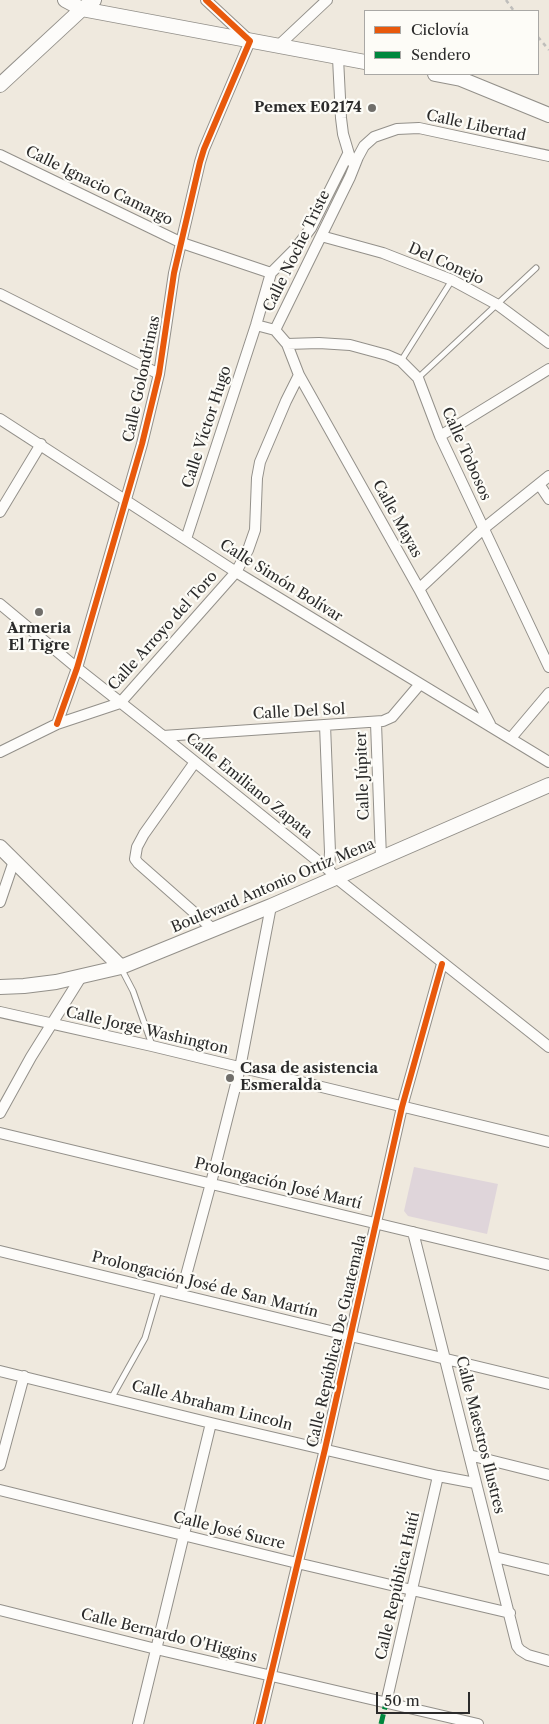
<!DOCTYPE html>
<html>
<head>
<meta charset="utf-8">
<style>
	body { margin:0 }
	#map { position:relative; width:549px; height:1724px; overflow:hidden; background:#efe9de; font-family:"Libre Caslon Text",serif }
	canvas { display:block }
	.legend { position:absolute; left:364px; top:10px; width:175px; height:65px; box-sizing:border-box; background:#fdfcf7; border:1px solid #a9a8a5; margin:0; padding:6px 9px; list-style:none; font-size:15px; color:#2b2b2b }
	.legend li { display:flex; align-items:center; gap:10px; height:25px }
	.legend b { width:25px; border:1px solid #a9a8a5 }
	.scale { position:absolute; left:376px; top:1692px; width:94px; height:22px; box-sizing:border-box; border:2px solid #2b2b2b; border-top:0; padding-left:6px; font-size:15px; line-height:18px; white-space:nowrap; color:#2b2b2b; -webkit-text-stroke:4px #fdfcf7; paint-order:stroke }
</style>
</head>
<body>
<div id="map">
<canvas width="549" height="1724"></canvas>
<ul class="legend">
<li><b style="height:6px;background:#e8590c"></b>Ciclovía</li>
<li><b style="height:6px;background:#00873e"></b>Sendero</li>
</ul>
<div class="scale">50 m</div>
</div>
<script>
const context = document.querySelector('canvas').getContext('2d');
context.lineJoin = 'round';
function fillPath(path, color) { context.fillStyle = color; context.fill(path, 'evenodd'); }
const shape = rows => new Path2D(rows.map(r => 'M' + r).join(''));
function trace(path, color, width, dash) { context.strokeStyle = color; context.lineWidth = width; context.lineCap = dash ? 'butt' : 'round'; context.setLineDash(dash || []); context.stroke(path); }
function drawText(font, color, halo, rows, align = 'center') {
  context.font = font + ' "Libre Caslon Text",serif'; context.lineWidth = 4.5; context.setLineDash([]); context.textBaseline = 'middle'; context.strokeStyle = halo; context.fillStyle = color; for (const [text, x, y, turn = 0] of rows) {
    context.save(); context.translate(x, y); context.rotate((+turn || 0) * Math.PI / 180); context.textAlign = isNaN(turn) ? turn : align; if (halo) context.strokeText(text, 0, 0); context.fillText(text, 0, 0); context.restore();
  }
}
const building = shape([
	[414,1167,498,1184,487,1234,408,1216,404,1211]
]);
const path = shape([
	[506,0,514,11],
	[538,37,549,50]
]);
const lane = shape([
	[401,361,452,280],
	[418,378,536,268],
	[121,968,133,991,152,1045],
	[112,1397,145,1338,159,1290]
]);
const street = shape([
	[277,47,327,0],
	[338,58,341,118,343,134,351,161],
	[0,155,182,243,271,273],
	[321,236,383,253,452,280,498,305,549,343],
	[0,294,159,374],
	[256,325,275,330,287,344,299,375,419,589,490,724],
	[275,330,350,177,358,157,364,146,374,137,397,129,419,128,549,156],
	[287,344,319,343,350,345,387,355,401,361,418,378,440,436,549,667],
	[0,419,236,572,549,762],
	[440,436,549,369],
	[539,484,549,499],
	[0,512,41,444],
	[186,539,256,325,271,273,295,249,311,228,348,154],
	[419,589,483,529,549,476],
	[0,604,77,668,163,736,329,870,335,877,549,1047],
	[376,723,381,858],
	[57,724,77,668,142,444,159,374,174,273,200,162,204,149,250,41,206,0],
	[325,725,330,852,329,870],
	[163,736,383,721,392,717,420,684],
	[511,738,549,693],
	[0,752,57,724,120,703,236,572,248,550,255,530,257,478,260,462,286,401,299,375],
	[195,762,144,834,137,847,135,859,138,863,214,930],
	[0,902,14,861],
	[0,1012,152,1046,549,1142],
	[0,1113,31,1057,81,977],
	[0,1133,549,1265],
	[413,1232,517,1646,520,1650,528,1655,549,1661],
	[0,1251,549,1384],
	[181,1294,211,1183,240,1068,271,906],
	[0,1371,211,1423,438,1476,475,1483],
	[469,1455,549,1475],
	[0,1465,24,1376],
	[0,1490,297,1563,510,1613],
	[495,1557,549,1570],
	[0,1610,156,1649,478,1724],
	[386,1703,438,1476],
	[138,1724,211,1423],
	[259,1724,325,1449,402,1107,442,964]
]);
const secondary = shape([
	[65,0,82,9,365,62],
	[435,74,461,79,549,115],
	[0,85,82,9,94,0],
	[0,847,121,967],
	[0,987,24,986,56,982,121,967,271,906,549,785]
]);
const quiet = shape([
	[381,1724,386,1703]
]);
const cycleway = shape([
	[57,724,77,668,142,444,159,374,174,273,200,162,204,149,250,41,206,0],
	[259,1724,325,1449,402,1107,442,964]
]);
const markers = [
	[372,108,5,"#706e6a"],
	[39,612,5,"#706e6a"],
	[230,1078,5,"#706e6a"]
];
const poiNames = [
	["Pemex E02174",362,108],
	["Armeria",39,629,"center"],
	["El Tigre",39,646,"center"],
	["Casa de asistencia",240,1069,"left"],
	["Esmeralda",240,1086,"left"]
];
const streetNames = [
	["Calle Libertad",476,126,12],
	["Calle Ignacio Camargo",99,186,26],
	["Calle Noche Triste",297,251,-64],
	["Del Conejo",446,264,24],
	["Calle Golondrinas",142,379,-78],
	["Calle Víctor Hugo",207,427,-72],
	["Calle Tobosos",466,454,66],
	["Calle Mayas",397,519,61],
	["Calle Simón Bolívar",281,581,32],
	["Calle Arroyo del Toro",163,631,-48],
	["Calle Del Sol",299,712,-3],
	["Calle Júpiter",363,776,-92],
	["Calle Emiliano Zapata",249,786,39],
	["Boulevard Antonio Ortiz Mena",273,886,-23],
	["Calle Jorge Washington",147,1031,13],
	["Prolongación José Martí",278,1184,14],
	["Prolongación José de San Martín",205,1285,14],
	["Calle República De Guatemala",337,1341,-77],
	["Calle Abraham Lincoln",212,1406,14],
	["Calle Maestros Ilustres",480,1435,76],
	["Calle José Sucre",229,1531,14],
	["Calle República Haití",398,1586,-77],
	["Calle Bernardo O'Higgins",169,1636,14]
];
fillPath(building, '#dfd5da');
trace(lane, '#93908a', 7);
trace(street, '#93908a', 12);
trace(secondary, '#93908a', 16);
trace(path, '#bfbebb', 2.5, [4, 4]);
trace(lane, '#fdfcfa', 5);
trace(street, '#fdfcfa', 10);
trace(secondary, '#fdfcfa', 14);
trace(quiet, '#00873e', 5, [10, 5]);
trace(cycleway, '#e8590c', 6);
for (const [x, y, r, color] of markers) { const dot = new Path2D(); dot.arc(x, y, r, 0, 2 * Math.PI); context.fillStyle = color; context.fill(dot); trace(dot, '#fdfcf7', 2); }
drawText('bold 15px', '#2b2b2b', '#fdfcf7', poiNames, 'right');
drawText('15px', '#2b2b2b', '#fdfcf7', streetNames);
</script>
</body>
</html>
